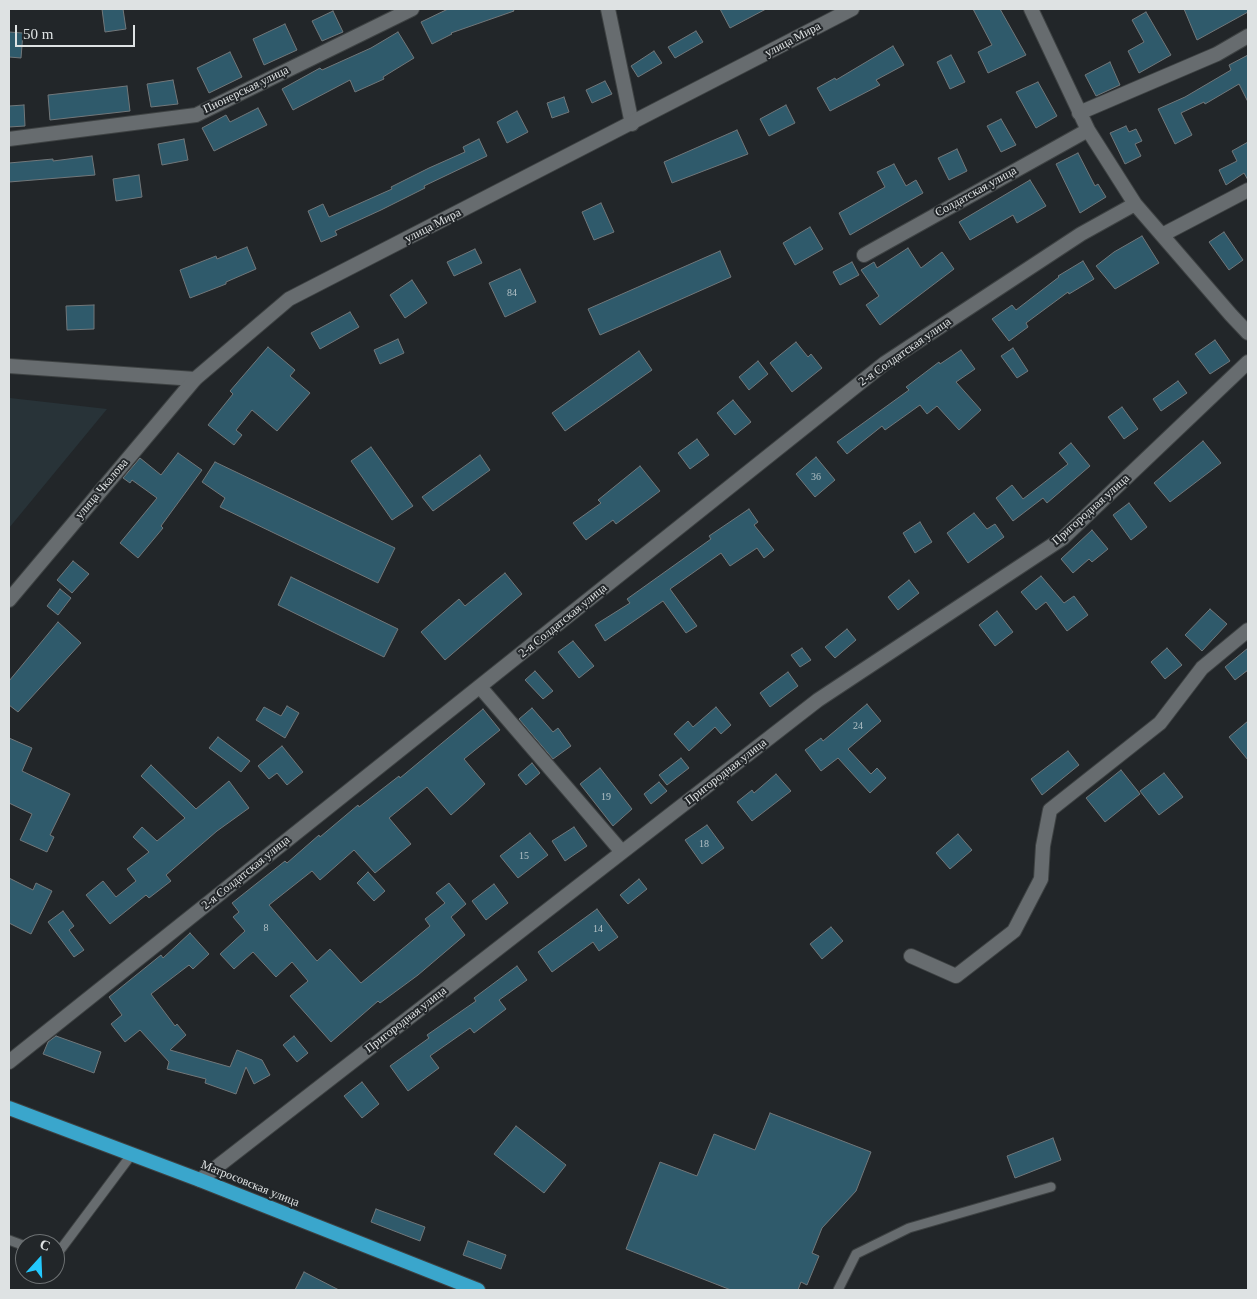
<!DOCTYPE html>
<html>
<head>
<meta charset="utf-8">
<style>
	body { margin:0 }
	#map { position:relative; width:1257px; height:1299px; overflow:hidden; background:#222629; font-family:"Times New Roman",serif }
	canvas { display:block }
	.frame { position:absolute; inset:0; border:10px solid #dee2e3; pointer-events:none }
	.north { position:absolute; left:15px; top:1234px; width:50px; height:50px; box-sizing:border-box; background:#222629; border:1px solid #6d7173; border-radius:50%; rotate:20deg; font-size:14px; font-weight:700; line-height:20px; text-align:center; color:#dee2e3 }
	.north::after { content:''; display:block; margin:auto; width:18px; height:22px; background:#23c9fe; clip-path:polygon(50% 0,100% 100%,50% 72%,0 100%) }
	.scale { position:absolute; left:15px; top:25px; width:120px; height:22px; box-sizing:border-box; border:2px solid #dee2e3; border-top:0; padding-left:6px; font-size:15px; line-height:18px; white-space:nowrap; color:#dee2e3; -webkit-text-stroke:4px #222629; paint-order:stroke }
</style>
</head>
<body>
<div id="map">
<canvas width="1257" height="1299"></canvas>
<div class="frame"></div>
<div class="north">С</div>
<div class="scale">50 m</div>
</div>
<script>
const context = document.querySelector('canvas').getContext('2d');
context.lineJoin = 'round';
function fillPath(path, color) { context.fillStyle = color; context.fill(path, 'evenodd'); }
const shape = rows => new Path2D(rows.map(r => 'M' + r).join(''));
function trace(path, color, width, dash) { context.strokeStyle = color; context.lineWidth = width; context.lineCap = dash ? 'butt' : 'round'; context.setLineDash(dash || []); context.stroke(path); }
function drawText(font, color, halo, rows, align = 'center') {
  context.font = font + ' "Times New Roman",serif'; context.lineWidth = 4; context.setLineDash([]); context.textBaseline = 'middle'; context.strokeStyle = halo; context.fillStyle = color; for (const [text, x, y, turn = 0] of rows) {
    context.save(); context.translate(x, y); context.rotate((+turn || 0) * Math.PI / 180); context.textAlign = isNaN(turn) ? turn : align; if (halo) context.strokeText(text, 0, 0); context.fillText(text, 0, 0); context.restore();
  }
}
const built = shape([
	[10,398,107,409,9,528,9,402]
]);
const building = shape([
	[102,9,123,9,126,29,105,32,102,9],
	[448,9,513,9,514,11,451,33,452,34,432,44,421,22,448,9],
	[720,9,766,9,730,28,720,9],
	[973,9,1000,9,1026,55,988,73,978,52,992,45,973,9],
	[1184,9,1248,9,1248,12,1197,40,1184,9],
	[333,11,343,32,322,41,312,21,333,11],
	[1146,12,1171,55,1139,73,1128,51,1144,42,1132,20,1146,12],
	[285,24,297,50,264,65,253,39,285,24],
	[696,31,703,42,675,58,668,47,696,31],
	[9,32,23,33,21,58,9,57,9,32],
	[398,32,414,58,383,77,384,79,355,92,350,80,293,110,282,89,320,68,322,70,371,48,398,32],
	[893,46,904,65,876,80,880,85,830,111,817,88,835,78,836,80,893,46],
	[654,51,662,63,638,77,631,66,654,51],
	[230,52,242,77,209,93,197,68,230,52],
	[951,55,965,82,950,89,937,62,951,55],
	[1248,55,1248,102,1239,84,1205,104,1204,102,1181,113,1192,135,1175,144,1158,109,1185,97,1231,70,1229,65,1248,55],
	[1110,62,1120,85,1096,96,1085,75,1110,62],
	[173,80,178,104,151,107,147,84,173,80],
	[605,81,612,94,592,103,586,90,605,81],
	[1038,82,1057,116,1036,128,1016,92,1038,82],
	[127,86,130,111,50,120,48,95,127,86],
	[564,97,569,112,552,118,547,103,564,97],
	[24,105,25,126,9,127,9,106,24,105],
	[786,105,795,123,769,136,760,119,786,105],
	[258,108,267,125,214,151,202,128,226,115,230,122,258,108],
	[517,111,528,132,507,143,497,122,517,111],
	[1001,119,1016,145,1001,152,987,126,1001,119],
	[1126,126,1129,132,1136,129,1142,141,1135,144,1141,156,1125,164,1110,133,1126,126],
	[737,130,748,154,672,183,664,162,737,130],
	[184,139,188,160,162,165,158,144,184,139],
	[479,139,487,156,424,186,425,188,381,210,335,231,337,235,321,242,308,211,323,204,329,217,392,189,391,187,429,168,465,152,463,147,479,139],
	[1248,142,1248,180,1244,173,1226,185,1219,170,1237,161,1232,151,1248,142],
	[957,149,967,171,949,180,938,158,957,149],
	[1078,153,1095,186,1098,184,1106,197,1080,213,1056,164,1078,153],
	[92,156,95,175,9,182,9,163,53,159,53,161,92,156],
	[894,164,906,186,916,180,923,193,850,235,839,213,885,187,877,172,894,164],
	[139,175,142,197,116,201,113,179,139,175],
	[1030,180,1046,206,1017,223,1013,215,970,240,959,222,1030,180],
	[601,203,614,232,594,240,582,212,601,203],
	[810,227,823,249,795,265,783,243,810,227],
	[1224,232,1243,260,1229,270,1209,242,1224,232],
	[1142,236,1159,263,1115,289,1096,266,1114,252,1142,236],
	[247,247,256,269,226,282,226,284,190,298,180,270,216,256,217,259,247,247],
	[908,248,921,268,942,252,954,269,880,325,866,305,879,296,861,270,874,262,877,268,908,248],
	[475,249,482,263,454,276,447,262,475,249],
	[720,251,731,277,600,335,588,309,720,251],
	[1083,261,1094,279,1069,294,1068,292,1026,323,1028,327,1009,341,992,319,1012,305,1016,310,1059,277,1058,276,1083,261],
	[852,262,859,275,840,285,833,272,852,262],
	[520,269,536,302,505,317,489,283,520,269],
	[412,280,427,303,405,318,390,295,412,280],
	[94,305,94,329,67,330,66,306,94,305],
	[350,312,359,327,320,349,311,333,350,312],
	[398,339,404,353,380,364,374,350,398,339],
	[1215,340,1230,361,1210,374,1195,354,1215,340],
	[796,342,808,357,811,354,822,368,792,392,770,363,796,342],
	[268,347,295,370,290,376,310,393,277,431,252,410,236,430,242,435,234,445,208,425,233,394,230,391,268,347],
	[1013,348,1028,371,1017,378,1001,356,1013,348],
	[961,350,975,369,956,382,981,410,959,430,937,406,927,414,920,405,885,430,882,426,847,454,837,442,909,390,906,387,939,362,940,364,961,350],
	[639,351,652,370,565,431,552,413,639,351],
	[758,361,768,374,749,390,739,377,758,361],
	[1178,381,1187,393,1161,411,1153,399,1178,381],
	[733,400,751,422,735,435,717,413,733,400],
	[1122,407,1138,429,1124,439,1108,417,1122,407],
	[697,439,709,455,690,469,678,453,697,439],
	[1203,441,1221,463,1170,502,1154,483,1203,441],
	[1071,443,1090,466,1047,503,1043,498,1013,521,996,498,1012,485,1023,499,1068,464,1059,453,1071,443],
	[371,447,413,506,392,520,351,461,371,447],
	[178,453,202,470,161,526,163,528,138,558,120,543,157,498,132,480,130,483,123,478,140,458,161,475,178,453],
	[480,455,490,470,433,511,422,497,480,455],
	[816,457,835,480,815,497,796,474,816,457],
	[215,462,395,548,378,583,220,507,225,498,202,482,215,462],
	[640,466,660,491,616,524,613,520,586,540,573,523,601,503,598,500,640,466],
	[1129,503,1147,527,1131,540,1113,515,1129,503],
	[749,509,758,522,754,525,774,550,764,558,757,548,730,566,721,553,670,589,697,626,686,633,663,601,605,641,595,625,630,603,627,599,711,539,709,536,749,509],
	[974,513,987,529,995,524,1004,537,968,563,947,533,974,513],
	[920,522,932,542,915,553,903,533,920,522],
	[1092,530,1108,549,1092,562,1089,559,1073,573,1061,559,1092,530],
	[73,561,89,574,72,593,57,580,73,561],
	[505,573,522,594,445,660,421,632,459,599,465,606,505,573],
	[1041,576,1064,603,1074,596,1088,615,1067,631,1046,602,1036,610,1021,592,1041,576],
	[291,577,398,629,384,657,278,605,291,577],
	[909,580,919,593,898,610,888,597,909,580],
	[60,589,71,598,58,615,47,606,60,589],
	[1210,609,1227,624,1202,651,1185,635,1210,609],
	[997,611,1013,632,995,646,979,625,997,611],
	[58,622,81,643,18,712,9,705,9,681,58,622],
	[847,629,856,640,835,658,825,647,847,629],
	[573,641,594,666,579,678,558,652,573,641],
	[802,648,811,660,800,667,791,655,802,648],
	[1167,648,1182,665,1165,679,1151,662,1167,648],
	[1248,648,1248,670,1235,680,1225,667,1248,648],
	[535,671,553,691,543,699,525,680,535,671],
	[788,672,798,686,770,707,760,693,788,672],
	[867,704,881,721,848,749,871,774,877,768,886,778,870,793,838,758,821,771,805,750,821,738,823,741,867,704],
	[287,706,299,713,285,738,256,720,264,707,281,716,287,706],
	[716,707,731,725,721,734,715,727,689,751,674,734,688,721,693,727,716,707],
	[532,708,553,732,558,728,571,746,553,759,519,719,532,708],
	[483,709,500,730,464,759,485,784,467,801,451,815,427,787,389,818,411,844,375,873,354,850,320,880,312,871,269,905,317,961,330,949,361,983,430,926,425,919,445,903,436,893,449,883,466,904,451,917,465,935,418,975,380,1003,378,1001,331,1042,290,996,308,981,292,962,276,977,253,952,234,969,220,954,245,931,233,917,239,912,232,903,285,861,287,863,319,835,320,837,358,805,359,807,399,776,400,778,483,709],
	[1248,721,1248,760,1229,737,1248,721],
	[218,737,250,761,241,772,209,748,218,737],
	[9,738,32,748,22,771,70,794,50,835,54,837,47,852,20,840,32,814,9,803,9,738],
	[282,746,303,772,287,785,277,773,269,779,258,766,282,746],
	[1068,751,1079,765,1042,795,1031,779,1068,751],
	[681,758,689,768,667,785,659,775,681,758],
	[532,763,540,773,526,785,518,775,532,763],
	[151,765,196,809,229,781,249,808,217,831,166,875,171,881,149,898,146,895,110,924,86,895,103,881,116,897,136,881,127,869,149,852,133,837,142,827,157,841,185,818,141,776,151,765],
	[600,768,632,809,613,826,580,784,600,768],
	[1121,770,1140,794,1105,822,1086,798,1121,770],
	[1164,773,1183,797,1159,815,1140,791,1164,773],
	[776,774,791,791,752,821,737,802,752,790,754,793,776,774],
	[659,782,667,791,651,804,644,794,659,782],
	[707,825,724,848,702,864,685,840,707,825],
	[574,827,587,846,565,861,552,841,574,827],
	[530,833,548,855,518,878,500,856,530,833],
	[958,834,972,850,950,869,936,853,958,834],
	[368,872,385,891,374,901,357,883,368,872],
	[9,878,33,890,36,883,52,891,31,934,9,923,9,878],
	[639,879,647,889,628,904,620,895,639,879],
	[494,884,508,903,486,920,472,901,494,884],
	[597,909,618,937,599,951,593,942,552,972,538,952,597,909],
	[63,911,74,926,69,930,84,950,74,957,48,922,63,911],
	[831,927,843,941,822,959,810,944,831,927],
	[190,933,209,954,193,969,189,965,151,994,175,1026,177,1024,186,1035,170,1050,230,1067,237,1050,262,1060,270,1075,254,1084,246,1067,236,1094,205,1083,206,1079,167,1069,169,1062,140,1030,125,1042,111,1024,122,1015,109,997,161,955,163,958,190,933],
	[517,966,527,980,499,1000,506,1009,474,1033,470,1028,430,1056,439,1068,408,1091,390,1066,429,1038,427,1035,476,1001,474,998,517,966],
	[56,1036,101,1052,94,1073,43,1054,48,1042,56,1036],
	[294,1036,308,1053,297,1062,283,1045,294,1036],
	[362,1082,379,1104,362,1118,344,1096,362,1082],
	[770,1113,871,1152,856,1191,822,1228,812,1253,819,1256,807,1285,801,1282,798,1290,731,1290,626,1249,660,1162,697,1176,714,1134,755,1150,770,1113],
	[516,1126,566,1165,544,1193,494,1154,516,1126],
	[1053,1138,1061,1160,1015,1178,1007,1156,1053,1138],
	[376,1209,425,1227,420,1241,371,1222,376,1209],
	[468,1241,506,1255,501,1269,463,1255,468,1241],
	[304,1272,339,1290,295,1290,304,1272]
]);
const service = shape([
	[9,1240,25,1246],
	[55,1257,132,1154],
	[838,1290,856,1254,909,1228,1051,1187]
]);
const minor = shape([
	[608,9,632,124],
	[1031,9,1088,130,1135,204,1231,315,1248,333],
	[1079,113,1217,54,1248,36],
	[9,139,196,115,412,9],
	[1162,235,1248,190],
	[864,255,1088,130],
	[9,366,195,379],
	[480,687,622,852],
	[911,956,956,976,1014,931,1041,879,1043,846,1050,810,1160,723,1202,668,1248,630],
	[9,1062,885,363,1081,234,1135,204],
	[200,1180,818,700,1063,538,1248,362]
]);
const tertiary = shape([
	[9,600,195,379,289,299,852,9]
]);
const trunk = shape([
	[9,1108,200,1180,478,1290]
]);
const numberNames = [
	["84",512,293],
	["36",816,477],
	["24",858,726],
	["19",606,797],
	["18",704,844],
	["15",524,856],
	["8",266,928],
	["14",598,929]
];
const streetNames = [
	["улица Мира",793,40,-28],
	["Пионерская улица",246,90,-26],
	["Солдатская улица",976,192,-29],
	["улица Мира",433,226,-27],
	["2-я Солдатская улица",905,352,-35],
	["улица Чкалова",102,489,-50],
	["Пригородная улица",1091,510,-42],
	["2-я Солдатская улица",563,621,-39],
	["Пригородная улица",726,772,-38],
	["2-я Солдатская улица",246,873,-39],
	["Пригородная улица",406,1020,-38],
	["Матросовская улица",250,1184,22]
];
fillPath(built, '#283338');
fillPath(building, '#2f5a6b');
trace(building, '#71777a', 1);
trace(service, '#3e4243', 11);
trace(minor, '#3e4243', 16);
trace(tertiary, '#3e4243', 16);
trace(trunk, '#3e4243', 16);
trace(service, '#676c6f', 9);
trace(minor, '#676c6f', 14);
trace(tertiary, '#676c6f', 14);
trace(trunk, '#3aa6cc', 14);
drawText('10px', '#b2c0c5', null, numberNames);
drawText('12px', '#dee2e3', '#222629', streetNames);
</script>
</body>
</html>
